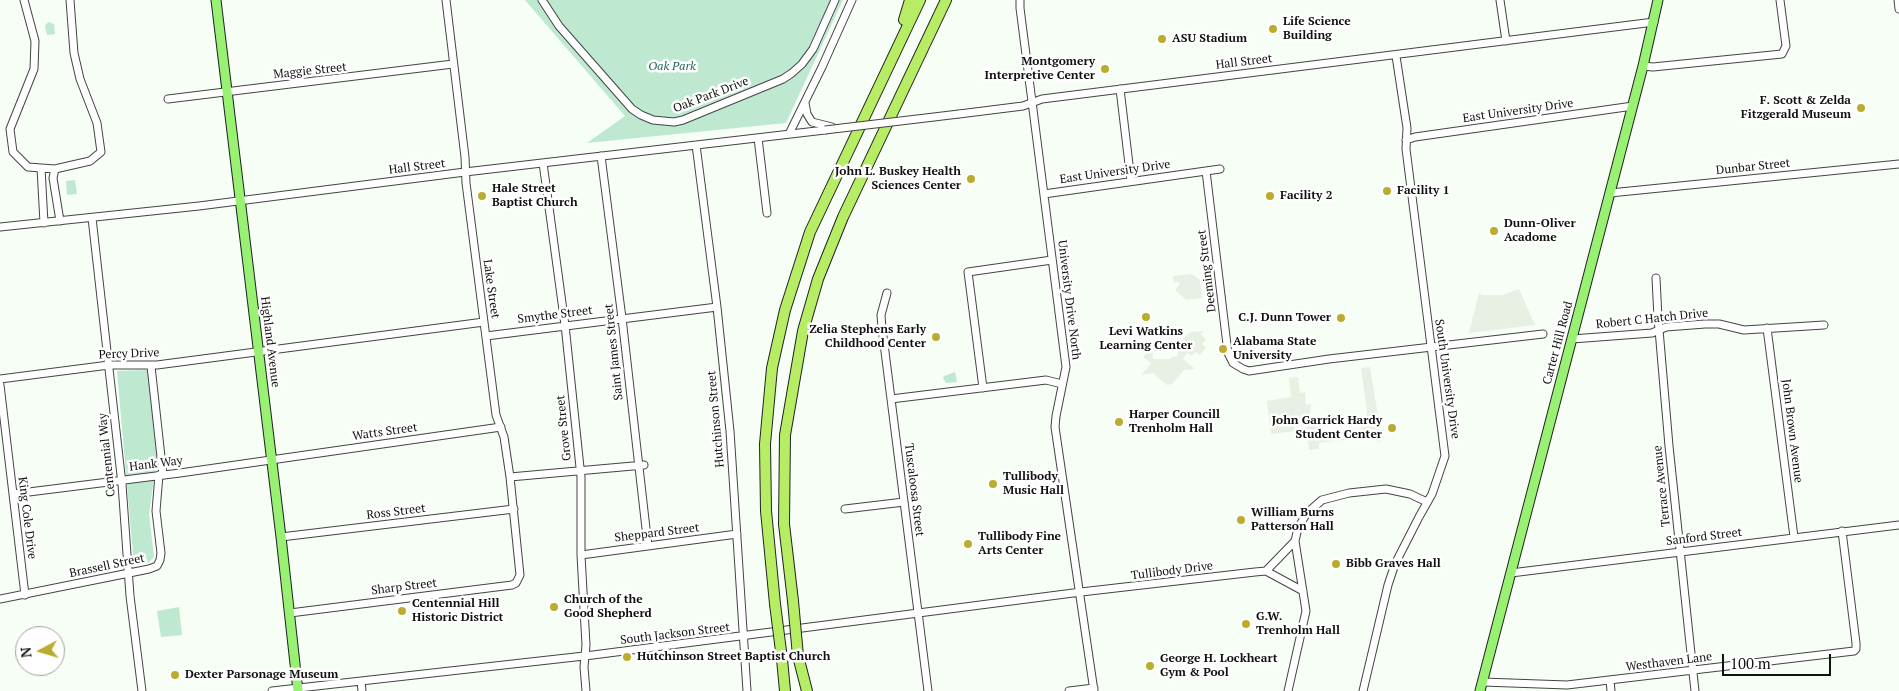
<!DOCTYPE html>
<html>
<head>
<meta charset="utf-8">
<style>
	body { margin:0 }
	#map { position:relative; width:1899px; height:691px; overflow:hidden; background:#f7fef5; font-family:"PT Serif",serif }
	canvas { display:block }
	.north { position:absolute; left:15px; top:626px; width:50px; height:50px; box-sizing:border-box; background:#fff; border:1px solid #a0a0a0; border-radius:50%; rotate:264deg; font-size:14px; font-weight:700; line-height:20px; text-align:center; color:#111 }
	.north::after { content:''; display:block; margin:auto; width:18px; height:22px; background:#bbac2f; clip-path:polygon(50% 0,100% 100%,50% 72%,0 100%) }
	.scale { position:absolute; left:1722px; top:654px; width:109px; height:22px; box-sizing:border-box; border:2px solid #111; border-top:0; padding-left:6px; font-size:15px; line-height:18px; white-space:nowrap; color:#111; -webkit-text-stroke:4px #fff; paint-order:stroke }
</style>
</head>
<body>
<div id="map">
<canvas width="1899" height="691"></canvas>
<div class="north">N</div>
<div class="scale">100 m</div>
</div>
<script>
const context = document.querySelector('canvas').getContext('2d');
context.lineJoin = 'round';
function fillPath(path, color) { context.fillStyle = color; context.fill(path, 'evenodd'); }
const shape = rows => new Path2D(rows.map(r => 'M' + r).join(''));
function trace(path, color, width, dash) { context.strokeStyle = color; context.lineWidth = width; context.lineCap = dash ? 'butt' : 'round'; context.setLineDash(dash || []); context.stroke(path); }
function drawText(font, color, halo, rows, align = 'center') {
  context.font = font + ' "PT Serif",serif'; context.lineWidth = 5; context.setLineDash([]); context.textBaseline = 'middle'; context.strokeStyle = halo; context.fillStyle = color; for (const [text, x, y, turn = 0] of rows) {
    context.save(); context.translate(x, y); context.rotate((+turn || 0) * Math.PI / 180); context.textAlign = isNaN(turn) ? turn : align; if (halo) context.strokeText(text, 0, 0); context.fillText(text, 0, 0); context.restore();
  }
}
const green = shape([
	[525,0,843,0,786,123,587,143,625,116],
	[48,22,54,24,55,34,47,35,45,26],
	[75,180,77,194,67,195,66,181],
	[147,370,149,373,159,468,155,471,149,514,154,557,149,562,134,565,117,371],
	[955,372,957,382,946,383,943,378,944,376],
	[179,607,182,635,161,637,157,611]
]);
const plaza = shape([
	[1192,274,1200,280,1202,298,1186,300,1175,290,1180,284,1176,281,1174,283,1173,276],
	[1519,289,1535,325,1469,333,1479,293,1482,295,1502,295],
	[1204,331,1201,335,1206,339,1202,344,1206,347,1200,355,1195,352,1192,356,1187,353,1183,359,1195,369,1184,370,1172,384,1167,385,1153,373,1141,375,1151,363,1143,357,1149,348,1152,349,1153,359,1171,359,1171,357,1178,356,1177,346,1190,332],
	[1370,367,1382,441,1377,442,1376,436,1319,443,1319,449,1309,450,1306,424,1294,426,1295,431,1271,434,1267,401,1291,397,1289,378,1298,377,1300,393,1305,392,1306,405,1311,404,1310,413,1313,423,1321,433,1360,429,1365,421,1367,411,1361,368]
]);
const minor = shape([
	[24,0,35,41,34,69,10,129,13,152,28,167,55,169,90,161,101,152,97,123,80,79,74,53,70,0],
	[542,0,559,26,632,109,641,115,653,120,674,122,683,120,783,79,792,73,802,64,813,49,835,0],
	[1020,0,1020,8,1066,367,1056,416,1055,427,1094,691],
	[1500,0,1506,41],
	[1898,0,1899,9],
	[1643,66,1653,67,1782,54,1786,46,1780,0],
	[1120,89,1131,181],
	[168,99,453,64],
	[805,103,807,114,812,122,832,127],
	[959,114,1023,106,1042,99,1654,22],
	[789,134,822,67,852,0],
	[758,138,767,213],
	[1406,140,1415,137,1633,106],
	[696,145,717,307,730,431,747,691],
	[601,156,622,318,648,546],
	[543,163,565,325,581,477,581,555,586,645,584,667,586,691],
	[41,168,44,223],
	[55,169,53,178,60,221],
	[1206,171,1228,353,1233,363,1243,369,1249,371,1329,359,1543,334],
	[1610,193,1899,164],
	[1044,194,1220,169],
	[92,218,122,484,130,596,142,691],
	[0,227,199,206,465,172,825,130],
	[1656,278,1658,318,1669,446,1695,691],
	[887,293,881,315,882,328,928,691],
	[1767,328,1794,537],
	[486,336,717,307],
	[1572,339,1652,333,1666,327,1705,324,1719,324,1744,330,1824,325],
	[151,366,163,475],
	[0,379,109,365,157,365,484,322],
	[0,385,25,595],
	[983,388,968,272,1052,260],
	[891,399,1046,380,1062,384],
	[510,477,644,465],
	[13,494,180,473,501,427],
	[845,509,904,502],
	[281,537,514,509],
	[581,555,737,534],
	[1266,571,1295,541,1298,528,1307,513,1322,500,1349,493,1386,489,1410,494,1427,502],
	[1511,573,1899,525],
	[0,599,149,569,157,566,160,560,161,553,156,511,159,475],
	[290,613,512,585,516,583,520,575,510,477,504,437,496,415,466,183,465,157,446,0],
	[1610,680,1611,691],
	[361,681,362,691],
	[1483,682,1567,685,1854,651,1856,649,1856,643,1842,531],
	[272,691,593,655,1081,592,1255,572,1266,571,1303,591],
	[1069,691,1094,688],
	[1288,691,1306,611,1295,541],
	[1363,691,1388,585,1395,564,1419,517,1432,494,1445,456,1406,149,1407,128,1396,56]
]);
const major = shape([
	[216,0,281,537,298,691],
	[1480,691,1643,66,1658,0]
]);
const highway = shape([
	[904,20,910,0],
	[793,601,784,524,785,435,803,331,818,279,843,217,946,0],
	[775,604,766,511,765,444,772,368,785,310,810,232,920,0],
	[798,656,807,691],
	[782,659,785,691]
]);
const minorBridge = shape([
	[825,130,959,114]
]);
const highwayBridge = shape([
	[793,601,798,656],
	[775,604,782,659]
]);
const markers = [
	[1273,29,5,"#bbac2f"],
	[1162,39,5,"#bbac2f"],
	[1105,69,5,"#bbac2f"],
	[1861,108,5,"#bbac2f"],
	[971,179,5,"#bbac2f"],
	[1387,191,5,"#bbac2f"],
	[482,196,5,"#bbac2f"],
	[1270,196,5,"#bbac2f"],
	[1494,231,5,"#bbac2f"],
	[1146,317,5,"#bbac2f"],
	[1341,318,5,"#bbac2f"],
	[936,337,5,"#bbac2f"],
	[1223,349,5,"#bbac2f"],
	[1119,422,5,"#bbac2f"],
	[1392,428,5,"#bbac2f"],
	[993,484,5,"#bbac2f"],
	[1241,520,5,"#bbac2f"],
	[968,544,5,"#bbac2f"],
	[1336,564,5,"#bbac2f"],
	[554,607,5,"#bbac2f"],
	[402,611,5,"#bbac2f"],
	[1246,624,5,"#bbac2f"],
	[627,657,5,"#bbac2f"],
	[1150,666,5,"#bbac2f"],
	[175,675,5,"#bbac2f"]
];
const poiNames = [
	["Life Science",1283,22],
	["Building",1283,36],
	["ASU Stadium",1172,39],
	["Montgomery",1095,62,"right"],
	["Interpretive Center",1095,76,"right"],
	["F. Scott & Zelda",1851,101,"right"],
	["Fitzgerald Museum",1851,115,"right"],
	["John L. Buskey Health",961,172,"right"],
	["Sciences Center",961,186,"right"],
	["Hale Street",492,189],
	["Baptist Church",492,203],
	["Facility 1",1397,191],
	["Facility 2",1280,196],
	["Dunn-Oliver",1504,224],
	["Acadome",1504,238],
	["C.J. Dunn Tower",1331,318,"right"],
	["Zelia Stephens Early",926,330,"right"],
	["Childhood Center",926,344,"right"],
	["Levi Watkins",1146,332,"center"],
	["Learning Center",1146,346,"center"],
	["Alabama State",1233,342],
	["University",1233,356],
	["Harper Councill",1129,415],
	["Trenholm Hall",1129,429],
	["John Garrick Hardy",1382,421,"right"],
	["Student Center",1382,435,"right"],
	["Tullibody",1003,477],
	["Music Hall",1003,491],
	["William Burns",1251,513],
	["Patterson Hall",1251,527],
	["Tullibody Fine",978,537],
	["Arts Center",978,551],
	["Bibb Graves Hall",1346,564],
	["Church of the",564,600],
	["Good Shepherd",564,614],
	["Centennial Hill",412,604],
	["Historic District",412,618],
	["G.W.",1256,617],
	["Trenholm Hall",1256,631],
	["Hutchinson Street Baptist Church",637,657],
	["George H. Lockheart",1160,659],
	["Gym & Pool",1160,673],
	["Dexter Parsonage Museum",185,675]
];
const streetNames = [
	["Hall Street",1244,62,-7],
	["Maggie Street",310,71,-6],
	["Oak Park Drive",711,95,-21],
	["East University Drive",1518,111,-8],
	["Hall Street",417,167,-7],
	["Dunbar Street",1753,167,-6],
	["East University Drive",1115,172,-8],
	["Deeming Street",1207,271,-97],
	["Lake Street",491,289,82],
	["University Drive North",1069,300,83],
	["Smythe Street",555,315,-7],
	["Robert C Hatch Drive",1652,319,-6],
	["Highland Avenue",270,342,83],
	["Carter Hill Road",1558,343,-75],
	["Saint James Street",614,352,-96],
	["Percy Drive",129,354,-2],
	["South University Drive",1447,379,82],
	["Hutchinson Street",716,419,-95],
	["Grove Street",564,428,-96],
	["John Brown Avenue",1792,431,83],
	["Watts Street",385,432,-8],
	["Centennial Way",107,455,-96],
	["Hank Way",156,464,-7],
	["Terrace Avenue",1662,486,-96],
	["Tuscaloosa Street",914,490,83],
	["Ross Street",396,512,-7],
	["King Cole Drive",27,518,83],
	["Sheppard Street",657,533,-7],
	["Sanford Street",1704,537,-7],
	["Brassell Street",107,566,-12],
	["Tullibody Drive",1172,571,-7],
	["Sharp Street",404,587,-7],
	["South Jackson Street",675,634,-7],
	["Westhaven Lane",1669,662,-7]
];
const parkNames = [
	["Oak Park",672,67]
];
fillPath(green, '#bfe8d1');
fillPath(plaza, '#e7f0e2');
trace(minor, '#444', 9);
trace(major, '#222', 11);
trace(highway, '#222', 12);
trace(minor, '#fff', 7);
trace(major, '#98f172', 9);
trace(highway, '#b6ed65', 10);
trace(minorBridge, '#444', 9, []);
trace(highwayBridge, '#222', 12, []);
trace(minorBridge, '#fff', 7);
trace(highwayBridge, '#b6ed65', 10);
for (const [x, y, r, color] of markers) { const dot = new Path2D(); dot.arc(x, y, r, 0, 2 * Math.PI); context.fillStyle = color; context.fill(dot); trace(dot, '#fff', 2); }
drawText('bold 12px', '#111', '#fff', poiNames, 'left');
drawText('12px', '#111', '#fff', streetNames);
drawText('italic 12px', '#236655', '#fff', parkNames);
</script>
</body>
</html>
